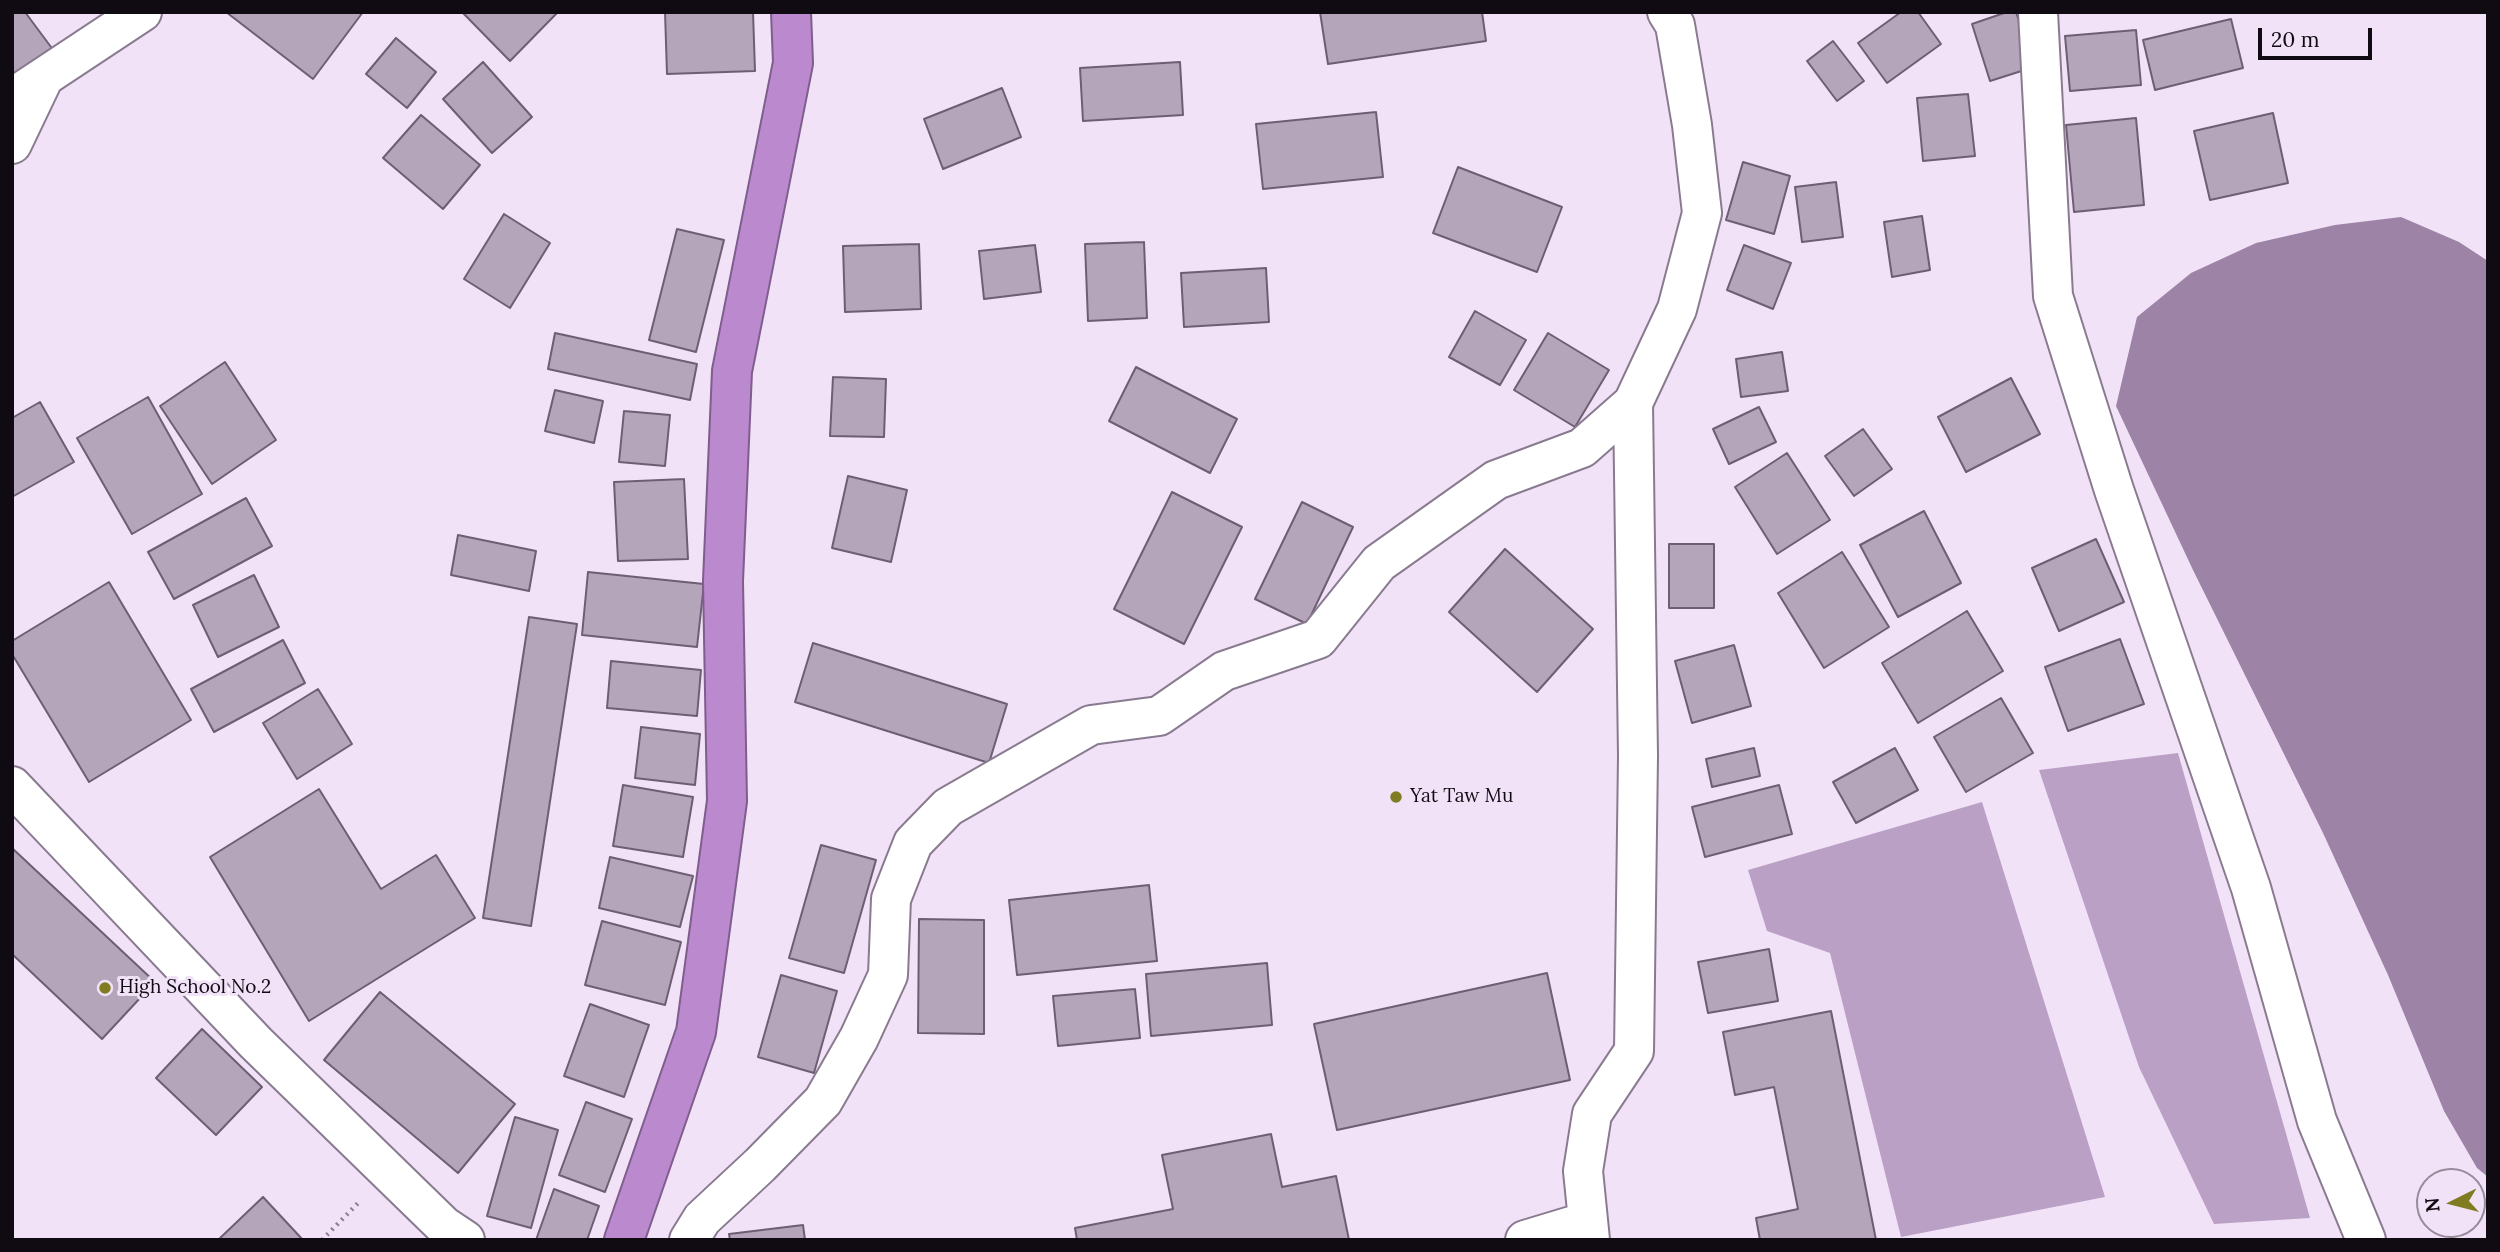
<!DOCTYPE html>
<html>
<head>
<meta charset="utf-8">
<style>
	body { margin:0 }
	#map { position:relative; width:2500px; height:1252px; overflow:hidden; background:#f2e2f8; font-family:Lora,serif }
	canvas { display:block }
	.frame { position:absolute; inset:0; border:14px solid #100b12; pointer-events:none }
	.north { position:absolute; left:2416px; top:1168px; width:70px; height:70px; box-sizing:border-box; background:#f2e2f8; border:2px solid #988c9c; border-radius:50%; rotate:264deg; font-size:19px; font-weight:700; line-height:28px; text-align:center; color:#100b12 }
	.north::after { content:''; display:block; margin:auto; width:24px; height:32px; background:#807c22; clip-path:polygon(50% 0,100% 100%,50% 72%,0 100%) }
	.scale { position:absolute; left:2258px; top:28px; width:114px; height:32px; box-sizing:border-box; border:4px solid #100b12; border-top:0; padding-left:9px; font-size:21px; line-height:24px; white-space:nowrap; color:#100b12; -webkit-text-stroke:5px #f2e2f8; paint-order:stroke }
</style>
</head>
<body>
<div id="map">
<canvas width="2500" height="1252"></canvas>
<div class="frame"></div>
<div class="north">N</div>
<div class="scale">20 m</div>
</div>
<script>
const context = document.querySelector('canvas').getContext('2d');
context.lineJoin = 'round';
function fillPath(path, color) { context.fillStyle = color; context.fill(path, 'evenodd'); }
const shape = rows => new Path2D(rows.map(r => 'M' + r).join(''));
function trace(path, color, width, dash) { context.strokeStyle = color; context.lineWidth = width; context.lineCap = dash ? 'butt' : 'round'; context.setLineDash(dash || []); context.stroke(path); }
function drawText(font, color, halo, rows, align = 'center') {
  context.font = font + ' Lora,serif'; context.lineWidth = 6; context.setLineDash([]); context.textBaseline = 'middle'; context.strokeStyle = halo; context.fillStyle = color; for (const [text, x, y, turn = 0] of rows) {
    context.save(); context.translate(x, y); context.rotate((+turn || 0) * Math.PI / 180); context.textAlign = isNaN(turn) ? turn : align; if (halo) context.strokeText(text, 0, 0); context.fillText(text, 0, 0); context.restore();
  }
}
const forest = shape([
	[2178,753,2310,1218,2214,1224,2139,1067,2039,770],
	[1982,802,2105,1197,1901,1237,1830,953,1767,931,1748,870]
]);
const water = shape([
	[2401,217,2459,242,2488,261,2488,1177,2477,1168,2444,1111,2388,975,2323,833,2193,570,2116,406,2137,317,2191,273,2256,243,2335,225]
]);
const building = shape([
	[12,12,25,12,54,51,17,80,12,74,12,12],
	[226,12,363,12,313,79,226,12],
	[462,12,558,12,510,61,462,12],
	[665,12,753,12,755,71,667,74,665,12],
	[1320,12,1482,12,1486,41,1328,64,1320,12],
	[1901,12,1918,12,1941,44,1887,83,1858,43,1901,12],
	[2007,12,2016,12,2034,67,1990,81,1972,24,2007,12],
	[2231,19,2243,68,2155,90,2143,40,2231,19],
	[2136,30,2141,85,2070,91,2065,36,2136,30],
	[396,38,436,72,407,108,366,74,396,38],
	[1833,41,1864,81,1837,101,1807,61,1833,41],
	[483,62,532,117,492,153,443,99,483,62],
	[1180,62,1183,115,1083,121,1080,68,1180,62],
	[1002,88,1021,137,943,169,924,119,1002,88],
	[1968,94,1975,156,1923,161,1917,98,1968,94],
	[1376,112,1383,177,1263,189,1256,124,1376,112],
	[2273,113,2288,183,2210,200,2194,131,2273,113],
	[421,115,480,165,443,209,383,158,421,115],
	[2136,118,2144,205,2074,212,2066,125,2136,118],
	[1743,162,1790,176,1774,234,1726,220,1743,162],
	[1458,167,1562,207,1537,272,1433,233,1458,167],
	[1836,182,1843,237,1802,242,1795,187,1836,182],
	[504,214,550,243,510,308,464,279,504,214],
	[1922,216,1930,270,1892,277,1884,222,1922,216],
	[677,229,724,240,696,352,649,340,677,229],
	[1144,242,1147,318,1088,321,1085,244,1144,242],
	[919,244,921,309,845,312,843,246,919,244],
	[1035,245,1041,292,984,299,979,251,1035,245],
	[1744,245,1791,263,1773,309,1727,290,1744,245],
	[1266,268,1269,322,1184,327,1181,273,1266,268],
	[1475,311,1526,340,1500,385,1449,357,1475,311],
	[555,333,697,364,690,400,548,369,555,333],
	[1548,333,1609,370,1575,427,1514,390,1548,333],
	[1782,352,1788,391,1741,397,1736,359,1782,352],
	[225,362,276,440,212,484,160,406,225,362],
	[1136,367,1237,419,1210,473,1109,421,1136,367],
	[833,377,886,379,884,437,830,436,833,377],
	[2011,378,2040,434,1966,472,1938,417,2011,378],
	[555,390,603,401,594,443,545,431,555,390],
	[148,397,202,494,132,534,77,438,148,397],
	[40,402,74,462,12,497,12,418,40,402],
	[1759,407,1776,442,1729,464,1713,429,1759,407],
	[624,411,670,415,665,466,619,462,624,411],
	[1863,429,1892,469,1854,496,1825,456,1863,429],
	[1787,453,1830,520,1777,554,1735,487,1787,453],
	[848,476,907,490,891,562,832,548,848,476],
	[684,479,688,559,618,561,614,482,684,479],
	[1172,492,1242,527,1184,644,1114,609,1172,492],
	[246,498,272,546,174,599,148,552,246,498],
	[1302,502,1353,527,1307,624,1255,599,1302,502],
	[1924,511,1961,583,1898,617,1860,545,1924,511],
	[458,535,536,551,529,591,451,575,458,535],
	[2096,539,2124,602,2059,631,2032,568,2096,539],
	[1669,544,1714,544,1714,608,1669,608,1669,544],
	[1505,549,1593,629,1537,692,1449,612,1505,549],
	[1842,552,1889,627,1824,668,1778,593,1842,552],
	[588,572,704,584,697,647,582,635,588,572],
	[254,575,279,627,218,657,193,605,254,575],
	[109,582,191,720,89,782,12,654,12,641,109,582],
	[1967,611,2003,671,1918,723,1882,663,1967,611],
	[529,617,577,624,531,926,483,918,529,617],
	[2120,639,2144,704,2068,731,2045,667,2120,639],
	[283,640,305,683,214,732,191,689,283,640],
	[813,643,1007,704,989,763,795,702,813,643],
	[1734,645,1751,706,1692,723,1675,661,1734,645],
	[611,661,701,670,697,716,607,708,611,661],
	[318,689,352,744,297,779,263,723,318,689],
	[2001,698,2033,753,1966,792,1934,737,2001,698],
	[641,727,700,734,695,785,635,778,641,727],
	[1754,748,1760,776,1712,787,1706,759,1754,748],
	[1895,748,1918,790,1856,823,1833,782,1895,748],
	[623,785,693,797,683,857,613,846,623,785],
	[1779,785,1792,834,1705,857,1692,807,1779,785],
	[319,789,381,889,436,855,475,918,309,1021,210,857,319,789],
	[821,845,876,860,844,973,789,958,821,845],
	[12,848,155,982,102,1039,12,954,12,848],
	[610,857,693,876,680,927,599,908,610,857],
	[1149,885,1157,961,1017,975,1009,900,1149,885],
	[919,919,984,920,984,1034,918,1033,919,919],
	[602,921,681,942,665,1005,585,985,602,921],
	[1769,949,1778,1001,1708,1013,1698,962,1769,949],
	[1267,963,1272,1025,1151,1036,1146,974,1267,963],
	[1547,973,1570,1080,1337,1130,1314,1024,1547,973],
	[781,975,837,991,814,1073,758,1057,781,975],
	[1135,989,1140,1038,1058,1046,1053,996,1135,989],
	[380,992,515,1104,458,1173,324,1060,380,992],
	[590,1004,649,1025,624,1097,564,1076,590,1004],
	[1831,1011,1876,1240,1760,1240,1756,1218,1798,1209,1774,1087,1735,1095,1723,1032,1831,1011],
	[202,1029,262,1087,216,1135,156,1078,202,1029],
	[586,1102,632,1119,605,1192,559,1175,586,1102],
	[515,1117,558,1130,531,1228,487,1216,515,1117],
	[1271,1134,1282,1187,1336,1176,1349,1240,1077,1240,1075,1228,1173,1209,1162,1155,1271,1134],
	[554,1189,599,1206,587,1240,536,1240,554,1189],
	[263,1197,303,1240,218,1240,263,1197],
	[803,1225,805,1240,730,1240,729,1234,803,1225]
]);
const path = shape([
	[322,1240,361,1200]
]);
const street = shape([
	[2038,12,2053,296,2114,490,2251,888,2317,1121,2366,1240],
	[12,98,142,12],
	[12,144,44,77],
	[12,786,256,1043,444,1226,465,1240],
	[1525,1240,1588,1221],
	[1590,1240,1583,1171,1592,1114,1634,1051,1638,756,1633,403]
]);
const secondary = shape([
	[689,1240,702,1219,760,1165,823,1101,859,1038,888,975,891,899,913,843,948,807,1091,725,1159,716,1224,671,1318,639,1379,563,1496,480,1582,448,1633,403,1677,309,1702,213,1692,125,1675,25,1667,12]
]);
const highway = shape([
	[624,1240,696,1032,727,801,723,581,732,371,793,63,791,12]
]);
const markers = [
	[1396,797,7,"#807c22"],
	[105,988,7,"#807c22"]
];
const poiNames = [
	["Yat Taw Mu",1410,797],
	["High School No.2",119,988]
];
fillPath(forest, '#baa0c5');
fillPath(water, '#9d83a6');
fillPath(building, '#b4a5ba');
trace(building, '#6d5f72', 2);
trace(street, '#897b8f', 42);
trace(secondary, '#897b8f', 42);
trace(highway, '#7f5d8c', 42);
trace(path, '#8b808f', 4.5, [2, 5]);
trace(street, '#fff', 38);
trace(secondary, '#fff', 38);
trace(highway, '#bb89ce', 38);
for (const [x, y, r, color] of markers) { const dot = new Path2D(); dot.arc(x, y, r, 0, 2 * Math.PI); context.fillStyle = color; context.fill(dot); trace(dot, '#f2e2f8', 2.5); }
drawText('19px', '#100b12', '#f2e2f8', poiNames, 'left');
</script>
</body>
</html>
